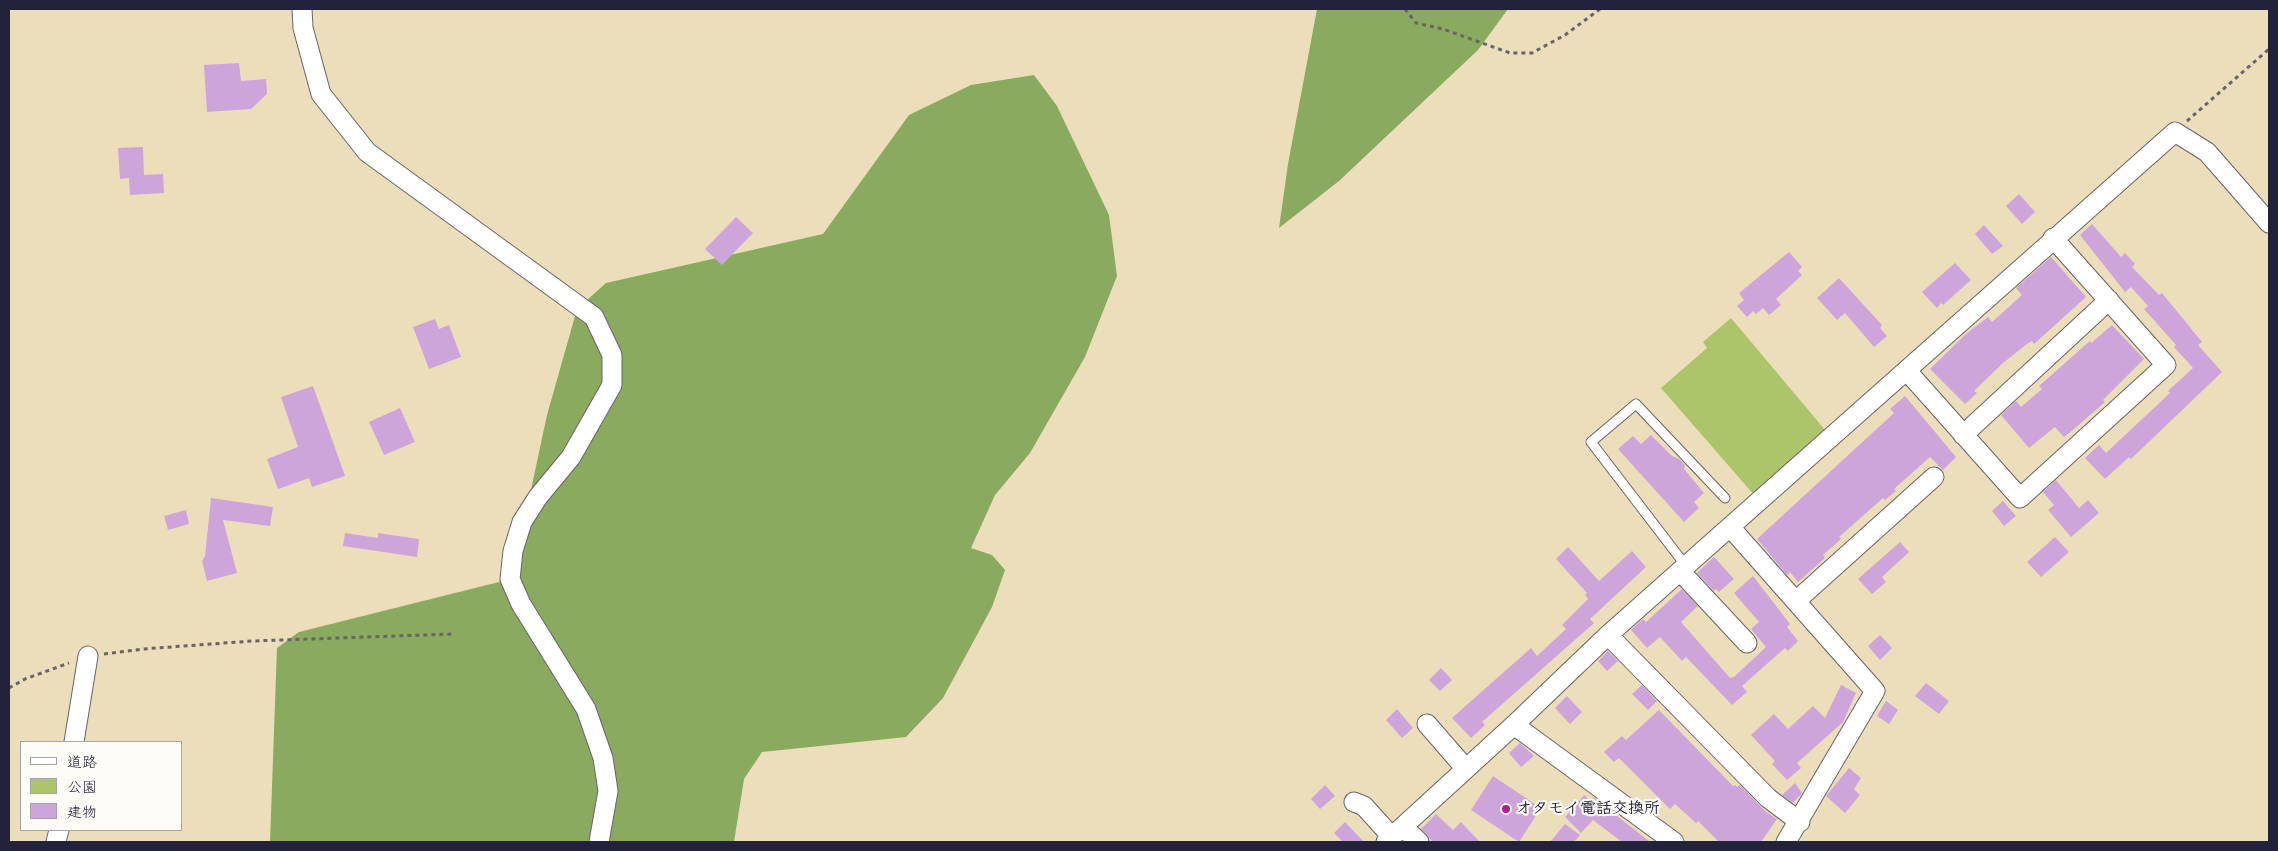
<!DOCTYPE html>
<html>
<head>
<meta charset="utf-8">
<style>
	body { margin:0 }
	#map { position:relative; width:2278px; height:851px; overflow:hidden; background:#ecdebb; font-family:"Balsamiq Sans","Klee One",sans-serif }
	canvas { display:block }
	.frame { position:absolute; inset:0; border:10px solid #22223b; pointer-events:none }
	.legend { position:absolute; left:20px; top:741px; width:162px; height:90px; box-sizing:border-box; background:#fdfcf7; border:1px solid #a5a5ac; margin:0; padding:6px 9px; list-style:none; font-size:15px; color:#22223b }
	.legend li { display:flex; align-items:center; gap:10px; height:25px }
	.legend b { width:25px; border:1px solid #a5a5ac }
</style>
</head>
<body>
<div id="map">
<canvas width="2278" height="851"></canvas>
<div class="frame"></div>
<ul class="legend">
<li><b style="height:6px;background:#fff"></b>道路</li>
<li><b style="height:14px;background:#acc56b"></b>公園</li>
<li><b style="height:14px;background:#cea5da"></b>建物</li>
</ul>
</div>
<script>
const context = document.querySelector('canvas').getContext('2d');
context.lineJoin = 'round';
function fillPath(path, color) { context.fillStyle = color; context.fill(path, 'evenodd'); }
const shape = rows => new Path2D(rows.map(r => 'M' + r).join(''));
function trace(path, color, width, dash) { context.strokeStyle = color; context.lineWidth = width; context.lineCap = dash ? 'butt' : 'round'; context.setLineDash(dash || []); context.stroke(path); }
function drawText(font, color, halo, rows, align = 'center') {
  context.font = font + ' "Balsamiq Sans","Klee One",sans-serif'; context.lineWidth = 4.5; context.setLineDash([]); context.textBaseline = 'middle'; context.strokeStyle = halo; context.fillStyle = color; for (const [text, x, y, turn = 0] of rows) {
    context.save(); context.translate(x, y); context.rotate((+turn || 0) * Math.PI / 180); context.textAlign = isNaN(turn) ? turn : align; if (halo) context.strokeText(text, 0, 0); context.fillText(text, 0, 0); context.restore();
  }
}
const green = shape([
	[1731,318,1826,431,1755,496,1661,388,1707,348,1703,342]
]);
const forest = shape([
	[1317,9,1508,9,1478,50,1339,181,1279,228,1288,164],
	[1034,75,1057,106,1109,215,1117,276,1085,357,1030,453,995,495,971,548,992,555,1005,570,992,607,943,698,906,737,762,752,744,779,734,842,270,842,277,648,299,632,499,582,514,569,547,415,577,309,606,283,823,234,909,115,971,85]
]);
const building = shape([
	[239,63,241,81,266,79,267,94,251,109,207,112,204,65],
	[143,147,144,175,163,174,164,193,130,195,129,178,120,179,118,148],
	[2019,194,2035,212,2022,224,2006,206],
	[736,217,753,233,722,265,705,249],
	[2092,224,2121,257,2125,253,2135,264,2132,267,2159,295,2162,293,2202,342,2198,345,2222,372,2131,459,2129,457,2105,479,2085,458,2099,445,2106,453,2170,393,2168,391,2193,368,2174,347,2176,345,2144,309,2148,306,2131,287,2125,292,2080,235],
	[1984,225,2003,246,1992,254,1975,234],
	[1789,252,1802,267,1798,271,1802,275,1776,299,1781,305,1769,315,1763,308,1756,314,1753,311,1747,317,1737,306,1744,300,1739,293],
	[2051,257,2086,297,2034,344,2032,341,2027,344,2003,363,1974,391,1977,393,1965,404,1930,369,1966,334,1988,317,1992,322,2022,295,2016,288],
	[1955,263,1971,280,1943,305,1941,303,1937,308,1922,292],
	[1839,278,1882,325,1880,328,1887,336,1874,347,1845,313,1837,320,1817,298],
	[435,319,439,329,449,325,461,357,429,369,413,327],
	[2112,325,2144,359,2103,400,2105,402,2074,429,2064,437,2055,427,2029,448,2001,415,2016,401,2021,407,2042,389,2039,386,2090,341,2091,343],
	[313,386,345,476,312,487,309,478,278,489,267,459,298,447,281,397],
	[1905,396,1956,457,1943,470,1930,457,1894,489,1896,491,1885,500,1883,498,1839,537,1841,539,1823,555,1825,558,1798,582,1790,572,1787,575,1757,539,1894,413,1890,409],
	[400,408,415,442,384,455,369,422],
	[1651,435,1672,456,1679,459,1685,465,1684,469,1704,493,1694,502,1699,508,1684,522,1618,449,1633,436,1641,444],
	[2056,480,2079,508,2088,500,2099,513,2071,537,2048,510,2054,505,2043,492],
	[211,498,273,507,270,526,223,520,237,573,207,581,202,561,205,556],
	[2003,501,2016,516,2004,526,1992,511],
	[186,510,189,524,168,530,164,516],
	[345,533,378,538,378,533,419,539,417,557,343,546],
	[2055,537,2069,552,2041,577,2027,562],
	[1900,542,1909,552,1882,577,1886,582,1872,594,1858,579],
	[1568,547,1599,581,1632,551,1646,567,1590,619,1594,623,1482,722,1485,725,1471,738,1452,718,1531,648,1537,656,1566,629,1562,625,1588,599,1585,595,1587,593,1556,559],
	[1714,557,1734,579,1719,592,1716,589,1714,591,1697,573],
	[1753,576,1790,624,1787,627,1798,641,1788,651,1785,648,1742,686,1747,692,1732,705,1686,657,1682,661,1660,637,1647,648,1631,630,1643,619,1646,622,1682,589,1698,606,1681,622,1730,678,1734,677,1766,647,1751,629,1759,622,1734,593],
	[1880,635,1892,648,1880,660,1868,646],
	[1608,651,1618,661,1607,671,1598,661],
	[1441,668,1452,680,1440,691,1429,680],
	[1926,683,1949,701,1939,714,1915,696],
	[1642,685,1657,701,1648,710,1632,694],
	[1841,685,1856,693,1843,722,1797,763,1801,768,1787,780,1772,764,1775,761,1751,735,1774,714,1788,729,1813,706,1825,718],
	[1567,696,1582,712,1570,724,1555,708],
	[1886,701,1898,710,1889,724,1877,716],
	[1397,709,1413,728,1402,738,1386,720],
	[1659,710,1733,786,1735,785,1737,787,1740,785,1765,811,1777,819,1761,842,1719,842,1698,821,1696,823,1675,804,1670,809,1619,758,1614,762,1604,752,1622,736,1626,740],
	[1520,743,1534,756,1521,767,1509,753],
	[1849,768,1861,778,1854,789,1860,795,1845,813,1826,796],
	[1493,776,1541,808,1519,842,1471,810],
	[1795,783,1802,793,1793,803,1782,795],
	[1325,785,1335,796,1320,809,1311,799],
	[1584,795,1590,800,1593,797,1650,842,1622,842,1593,820,1581,833,1565,817],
	[1436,814,1453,830,1461,822,1480,842,1433,842,1421,829],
	[1345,822,1364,842,1343,842,1334,833],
	[1565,824,1580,835,1574,842,1550,842]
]);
const path = shape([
	[1405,9,1416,23,1443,29,1510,53,1532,53,1565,35,1600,9],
	[2187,121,2269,49],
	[104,654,143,649,252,641,453,634],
	[9,688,25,679,69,663]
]);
const lane = shape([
	[1686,566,1591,442,1636,404,1725,498]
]);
const street = shape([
	[302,9,303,28,321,94,367,152,594,317,612,355,612,385,571,457,538,497,522,522,513,551,510,579,521,604,586,709,603,758,608,791,599,842],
	[1907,371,2020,498,2166,365,2053,238],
	[1963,435,2109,300],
	[1730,527,1875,691,1786,842],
	[1680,571,1747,643],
	[1796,601,1934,477],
	[1608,635,1768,798,1800,822],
	[1427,724,1466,769],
	[1514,725,1674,842],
	[74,742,88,656],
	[1354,802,1364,806,1392,837],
	[1403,827,1419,842],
	[56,842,59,830],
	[1386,842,1514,725,1608,635,2175,132,2207,152,2269,223]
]);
const markers = [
	[1506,809,5,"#b5179e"]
];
const poiNames = [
	["オタモイ電話交換所",1516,809]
];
fillPath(green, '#acc56b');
fillPath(forest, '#89aa5f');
fillPath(building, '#cea5da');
trace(lane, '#696468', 11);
trace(street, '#696468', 21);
trace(path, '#696468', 3, [4, 4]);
trace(lane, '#fff', 9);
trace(street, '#fff', 19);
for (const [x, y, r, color] of markers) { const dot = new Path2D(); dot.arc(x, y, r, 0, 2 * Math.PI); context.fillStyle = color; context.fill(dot); trace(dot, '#fdfcf7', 2); }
drawText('bold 16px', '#22223b', '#fdfcf7', poiNames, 'left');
</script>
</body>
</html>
